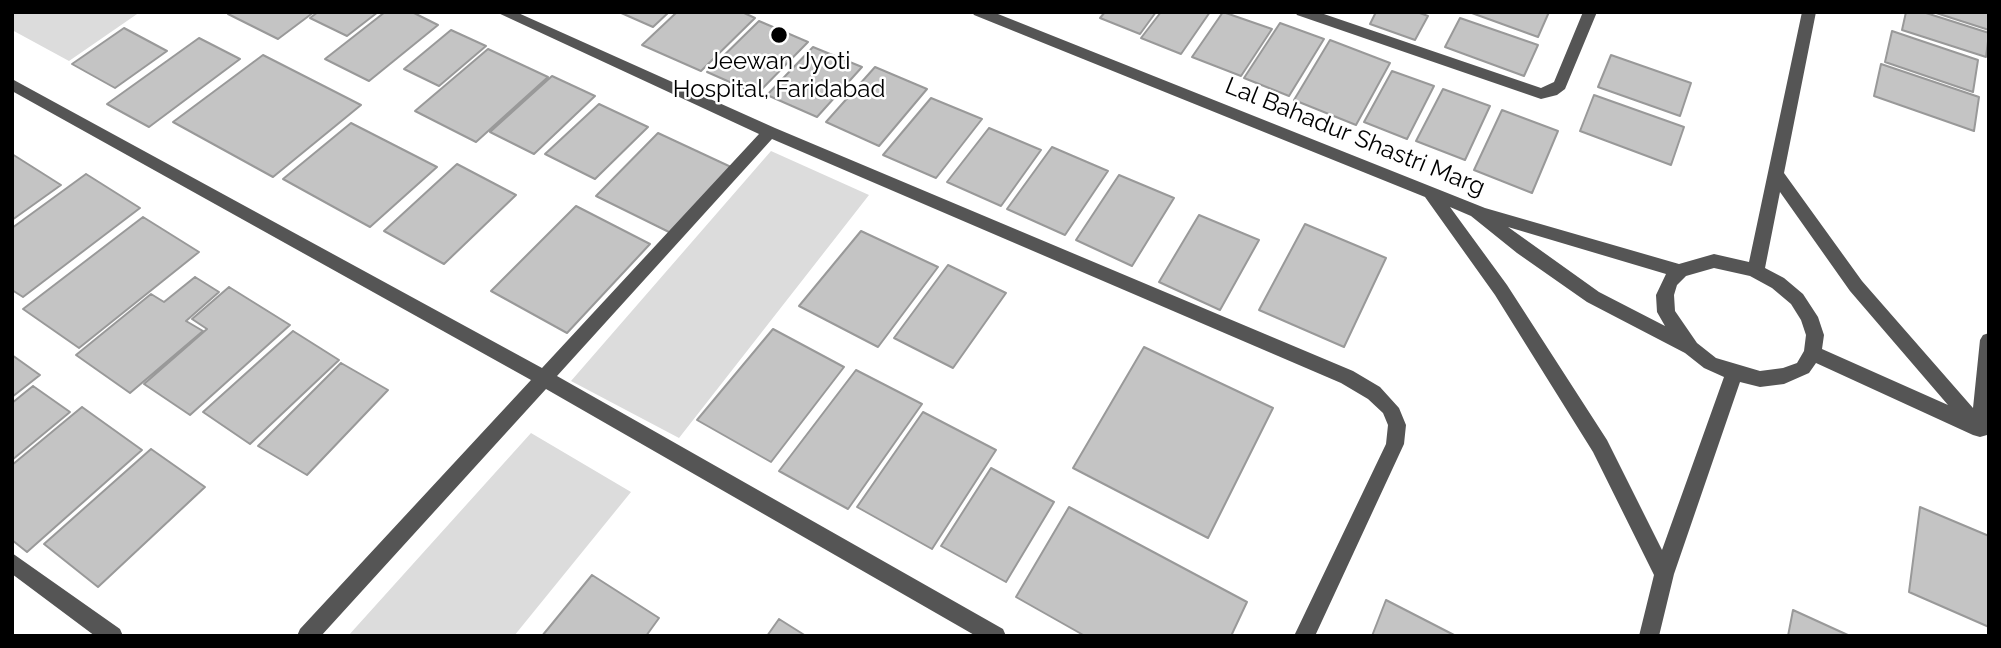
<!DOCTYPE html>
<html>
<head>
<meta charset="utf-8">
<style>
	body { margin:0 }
	#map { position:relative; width:2001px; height:648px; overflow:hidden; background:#fff; font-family:Raleway,sans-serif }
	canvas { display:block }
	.frame { position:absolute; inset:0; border:14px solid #000; pointer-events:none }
</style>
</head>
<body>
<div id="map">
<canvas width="2001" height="648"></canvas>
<div class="frame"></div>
</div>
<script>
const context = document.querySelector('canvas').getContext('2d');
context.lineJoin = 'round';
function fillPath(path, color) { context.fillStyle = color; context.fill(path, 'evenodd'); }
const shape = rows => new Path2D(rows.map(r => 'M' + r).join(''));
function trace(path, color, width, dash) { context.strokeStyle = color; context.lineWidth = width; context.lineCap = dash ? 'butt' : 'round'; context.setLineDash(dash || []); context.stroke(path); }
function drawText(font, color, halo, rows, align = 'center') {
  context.font = font + ' Raleway,sans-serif'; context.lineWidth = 5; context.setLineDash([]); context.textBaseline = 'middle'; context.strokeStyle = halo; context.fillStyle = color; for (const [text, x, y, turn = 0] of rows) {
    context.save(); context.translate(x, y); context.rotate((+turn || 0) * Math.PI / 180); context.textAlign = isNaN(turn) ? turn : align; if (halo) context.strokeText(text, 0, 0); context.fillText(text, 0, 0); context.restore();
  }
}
const green = shape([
	[12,12,140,12,69,61,12,30],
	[771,151,869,195,679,438,571,381],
	[531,433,631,492,514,636,348,636]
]);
const building = shape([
	[230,12,314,12,278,39,228,14,230,12],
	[318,12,378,12,347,36,310,18,318,12],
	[385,12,412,12,438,25,369,81,325,59,385,12],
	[619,12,669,12,653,27,619,12],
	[677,12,742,12,755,18,701,71,642,45,677,12],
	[1105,12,1156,12,1140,34,1100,18,1105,12],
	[1161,12,1210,12,1181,54,1141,38,1161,12],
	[1223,12,1272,29,1241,76,1192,57,1223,12],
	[1376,12,1417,12,1428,16,1415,40,1370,24,1376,12],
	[1469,12,1549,12,1538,37,1469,12],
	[1906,12,1923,12,1989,33,1986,57,1902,30,1906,12],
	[1933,12,1989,12,1989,30,1933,12],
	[1460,18,1538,45,1524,76,1445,47,1460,18],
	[759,21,808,42,757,94,707,72,759,21],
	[1280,23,1324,39,1289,96,1244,78,1280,23],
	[124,28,167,51,115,88,72,64,124,28],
	[451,30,486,46,439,86,404,69,451,30],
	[1892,31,1978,60,1973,92,1885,62,1892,31],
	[199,38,240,59,149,127,107,104,199,38],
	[1330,40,1390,63,1356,125,1294,100,1330,40],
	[813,47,862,67,817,117,767,95,813,47],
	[488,49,548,77,476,142,415,111,488,49],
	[263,55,361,105,273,177,173,122,263,55],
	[1611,55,1691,83,1680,116,1598,87,1611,55],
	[1881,64,1979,97,1974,131,1874,96,1881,64],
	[875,67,927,89,879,146,826,122,875,67],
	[1392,71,1434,86,1407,139,1364,122,1392,71],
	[552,76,595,96,534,154,490,132,552,76],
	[1443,89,1490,106,1465,160,1416,141,1443,89],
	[1594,95,1684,127,1671,165,1580,131,1594,95],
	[931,98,982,119,936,178,883,155,931,98],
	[599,104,648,127,595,179,545,154,599,104],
	[1502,110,1558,131,1532,193,1474,170,1502,110],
	[351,123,437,167,370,227,283,179,351,123],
	[989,128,1041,150,1001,206,947,182,989,128],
	[658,133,731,167,671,233,596,196,658,133],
	[1052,147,1108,171,1065,235,1007,209,1052,147],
	[12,154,61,185,12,220,12,154],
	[457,164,516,195,444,264,384,231,457,164],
	[86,174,140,208,23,297,12,290,12,228,86,174],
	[1119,175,1174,198,1132,266,1076,240,1119,175],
	[576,206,650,244,567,333,491,291,576,206],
	[1199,215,1259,240,1220,310,1159,282,1199,215],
	[143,217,199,252,79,348,23,309,143,217],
	[1305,224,1386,258,1344,347,1259,310,1305,224],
	[861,231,938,267,878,347,799,306,861,231],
	[948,265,1006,293,953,368,894,338,948,265],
	[195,277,219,292,186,321,203,331,130,393,76,355,151,294,164,302,195,277],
	[229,287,290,325,190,415,144,384,207,329,192,319,229,287],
	[773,329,844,367,771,462,697,420,773,329],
	[293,331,339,360,250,444,203,412,293,331],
	[1144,347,1273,408,1208,538,1073,468,1144,347],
	[12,355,40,375,12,397,12,355],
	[341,363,388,390,307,475,258,446,341,363],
	[856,370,922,404,848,509,779,471,856,370],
	[33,386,70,412,12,460,12,403,33,386],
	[82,407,142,450,27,552,12,540,12,465,82,407],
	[923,412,996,450,932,549,857,507,923,412],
	[151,449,205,487,98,587,44,544,151,449],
	[991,468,1054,502,1006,582,941,546,991,468],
	[1069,507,1247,602,1231,636,1085,636,1016,597,1069,507],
	[1920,507,1989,536,1989,627,1909,592,1920,507],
	[592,575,659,618,646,636,542,636,592,575],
	[1386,600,1456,636,1372,636,1386,600],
	[1793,610,1850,636,1788,636,1793,610],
	[779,619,806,636,767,636,779,619]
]);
const minor = shape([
	[496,12,516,12,775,128,1353,371,1380,387,1399,408,1406,425,1404,444,1315,636,1294,636,1386,444,1388,425,1383,413,1368,399,1341,383,772,139,557,376,1003,629,1006,636,976,636,546,389,321,636,297,636,300,629,531,380,12,91,12,79,542,368,759,134,496,12],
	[972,12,993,12,1485,208,1679,264,1714,254,1749,262,1802,12,1816,12,1784,173,1862,281,1973,408,1980,340,1983,335,1989,333,1989,430,1987,435,1980,437,1973,435,1816,363,1809,373,1784,384,1760,387,1740,382,1674,574,1659,636,1639,636,1654,575,1593,452,1495,295,1425,197,974,15,972,12],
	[1780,192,1850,291,1948,405,1822,349,1824,335,1818,317,1803,294,1784,278,1765,268,1780,192],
	[1450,207,1471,216,1517,253,1587,302,1685,353,1704,368,1724,377,1662,550,1607,440,1507,285,1450,207],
	[1508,227,1666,274,1656,295,1657,312,1665,326,1599,292,1508,227],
	[1714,268,1750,276,1772,288,1791,304,1801,320,1806,335,1804,351,1797,363,1783,368,1760,371,1716,358,1697,343,1675,311,1674,295,1677,285,1686,276,1714,268],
	[1295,12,1318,12,1541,88,1554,82,1583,12,1597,12,1565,89,1557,95,1541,99,1297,15,1295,12],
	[12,553,120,629,123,636,95,636,12,574,12,553]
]);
const markers = [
	[779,35,9,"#000"]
];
const poiNames = [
	["Jeewan Jyoti",779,62],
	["Hospital, Faridabad",779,90]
];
const streetNames = [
	["Lal Bahadur Shastri Marg",1355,137,22]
];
fillPath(green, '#dcdcdc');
fillPath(building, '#c4c4c4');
trace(building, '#999', 2);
fillPath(minor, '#555');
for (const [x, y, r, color] of markers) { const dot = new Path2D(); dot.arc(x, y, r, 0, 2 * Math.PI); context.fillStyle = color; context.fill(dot); trace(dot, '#fff', 2.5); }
drawText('24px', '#000', '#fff', poiNames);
drawText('24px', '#000', '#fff', streetNames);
</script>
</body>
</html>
